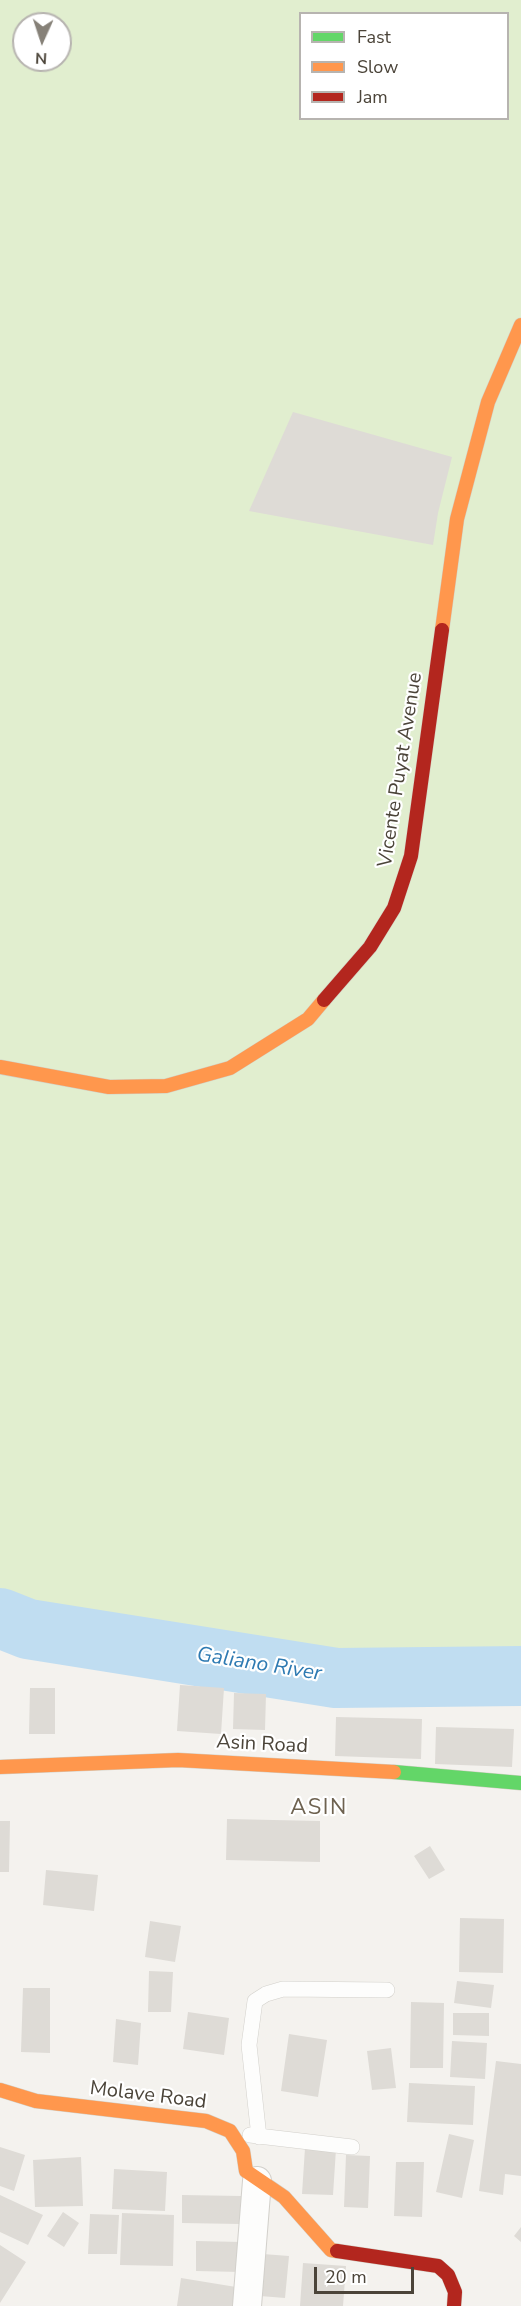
<!DOCTYPE html>
<html>
<head>
<meta charset="utf-8">
<style>
	body { margin:0 }
	#map { position:relative; width:521px; height:2306px; overflow:hidden; background:#f4f2ee; font-family:"Nunito Sans",sans-serif }
	canvas { display:block }
	.legend { position:absolute; left:299px; top:12px; width:210px; height:108px; box-sizing:border-box; background:#fff; border:2px solid #b7b4b0; margin:0; padding:8px 10px; list-style:none; font-size:18px; color:#4b4439 }
	.legend li { display:flex; align-items:center; gap:12px; height:30px }
	.legend b { width:30px; border:2px solid #b7b4b0 }
	.north { position:absolute; left:12px; top:12px; width:60px; height:60px; box-sizing:border-box; background:#fff; border:2px solid #b7b4b0; border-radius:50%; rotate:183deg; font-size:16px; font-weight:700; line-height:24px; text-align:center; color:#4b4439 }
	.north::after { content:''; display:block; margin:auto; width:21px; height:27px; background:#868178; clip-path:polygon(50% 0,100% 100%,50% 72%,0 100%) }
	.scale { position:absolute; left:314px; top:2267px; width:100px; height:27px; box-sizing:border-box; border:3px solid #4b4439; border-top:0; padding-left:8px; font-size:18px; line-height:21px; white-space:nowrap; color:#4b4439; -webkit-text-stroke:4px #fff; paint-order:stroke }
</style>
</head>
<body>
<div id="map">
<canvas width="521" height="2306"></canvas>
<ul class="legend">
<li><b style="height:8px;background:#63d668"></b>Fast</li>
<li><b style="height:8px;background:#ff974d"></b>Slow</li>
<li><b style="height:8px;background:#b3261e"></b>Jam</li>
</ul>
<div class="north">N</div>
<div class="scale">20 m</div>
</div>
<script>
const context = document.querySelector('canvas').getContext('2d');
context.lineJoin = 'round';
function fillPath(path, color) { context.fillStyle = color; context.fill(path, 'evenodd'); }
const shape = rows => new Path2D(rows.map(r => 'M' + r).join(''));
function trace(path, color, width, dash) { context.strokeStyle = color; context.lineWidth = width; context.lineCap = dash ? 'butt' : 'round'; context.setLineDash(dash || []); context.stroke(path); }
function drawText(font, color, halo, rows, align = 'center') {
  context.font = font + ' "Nunito Sans",sans-serif'; context.lineWidth = 4.5; context.setLineDash([]); context.textBaseline = 'middle'; context.strokeStyle = halo; context.fillStyle = color; for (const [text, x, y, turn = 0] of rows) {
    context.save(); context.translate(x, y); context.rotate((+turn || 0) * Math.PI / 180); context.textAlign = isNaN(turn) ? turn : align; if (halo) context.strokeText(text, 0, 0); context.fillText(text, 0, 0); context.restore();
  }
}
const green = shape([
	[0,0,521,0,521,1676,336,1678,28,1629,0,1598],
	[300,14,508,14,508,118,300,118],
	[24,24,60,24,60,60,24,60]
]);
const stream = shape([
	[0,1598,28,1629]
]);
const river = shape([
	[0,1618,28,1629,336,1678,521,1676]
]);
const building = shape([
	[293,412,452,457,438,513,433,545,249,511],
	[180,1685,224,1688,221,1734,177,1731],
	[30,1688,55,1688,55,1734,29,1734],
	[234,1693,266,1694,265,1730,233,1729],
	[336,1717,422,1719,421,1759,335,1756],
	[436,1727,514,1729,512,1767,435,1764],
	[227,1819,320,1821,320,1862,226,1860],
	[0,1821,10,1821,9,1872,0,1872],
	[430,1846,445,1870,429,1879,414,1856],
	[46,1870,98,1875,94,1911,43,1905],
	[460,1918,504,1919,503,1973,459,1972],
	[150,1921,181,1926,175,1962,145,1957],
	[149,1971,173,1972,171,2012,148,2012],
	[457,1981,494,1985,491,2008,454,2003],
	[23,1988,50,1988,50,2053,21,2052],
	[411,2002,444,2003,443,2068,410,2068],
	[188,2012,229,2018,224,2055,183,2049],
	[453,2013,489,2013,489,2036,453,2035],
	[116,2019,141,2023,138,2065,113,2062],
	[289,2034,327,2040,318,2097,281,2091],
	[452,2041,487,2043,485,2079,450,2077],
	[391,2048,396,2088,372,2090,367,2051],
	[496,2061,521,2064,521,2176,505,2174,503,2195,479,2191],
	[409,2083,475,2086,473,2125,407,2122],
	[449,2134,474,2140,462,2198,436,2192],
	[0,2147,25,2155,14,2191,0,2186],
	[305,2148,336,2149,333,2195,302,2194],
	[346,2155,370,2156,368,2208,344,2207],
	[81,2157,83,2206,35,2207,33,2160],
	[396,2162,424,2162,422,2217,394,2216],
	[114,2169,167,2172,165,2211,112,2209],
	[0,2195,43,2215,28,2245,0,2232],
	[182,2195,241,2196,240,2224,182,2223],
	[63,2212,79,2223,64,2247,47,2236],
	[122,2213,174,2215,173,2266,120,2265],
	[90,2214,119,2215,117,2254,88,2254],
	[521,2227,521,2242,514,2236],
	[196,2241,242,2242,241,2272,196,2271],
	[0,2245,26,2262,0,2303],
	[263,2254,289,2256,285,2298,260,2296],
	[303,2263,346,2266,343,2306,300,2306],
	[181,2278,236,2287,232,2306,177,2306]
]);
const lane = shape([
	[250,2135,352,2147],
	[259,2137,249,2045,255,2001,266,1994,283,1989,387,1990]
]);
const street = shape([
	[247,2306,257,2181]
]);
const fast = shape([
	[394,1772,521,1783]
]);
const slow = shape([
	[442,630,457,519,488,402,521,325],
	[0,1067,109,1087,166,1086,230,1068,308,1019,324,1000],
	[0,1767,178,1760,394,1772],
	[0,2090,36,2101,206,2121,230,2131,243,2151,246,2171,284,2197,331,2250,337,2251]
]);
const jam = shape([
	[324,1000,370,947,394,908,411,856,442,630],
	[337,2251,438,2266,448,2275,455,2292,454,2306]
]);
const streetNames = [
	["Vicente Puyat Avenue",401,770,-81],
	["Asin Road",262,1745,3],
	["Molave Road",148,2096,7]
];
const waterNames = [
	["Galiano River",259,1665,9]
];
const quarterNames = [
	["ASIN",319,1809]
];
fillPath(green, '#e1eecf');
trace(stream, '#c0ddf1', 10);
trace(river, '#c0ddf1', 60);
fillPath(building, '#dedbd6');
trace(lane, '#d2d0cb', 16);
trace(street, '#d2d0cb', 30);
trace(fast, '#d3cfc5', 15);
trace(slow, '#d3cfc5', 15);
trace(jam, '#d3cfc5', 15);
trace(lane, '#fdfdfc', 15);
trace(street, '#fdfdfc', 28);
trace(fast, '#63d668', 14);
trace(slow, '#ff974d', 14);
trace(jam, '#b3261e', 14);
drawText('20px', '#4b4439', '#fff', streetNames);
drawText('italic 21px', '#2e7ab2', '#fff', waterNames);
context.letterSpacing = '1.5px';
drawText('22px', '#6e6250', '#fff', quarterNames);
context.letterSpacing = '0px';
</script>
</body>
</html>
